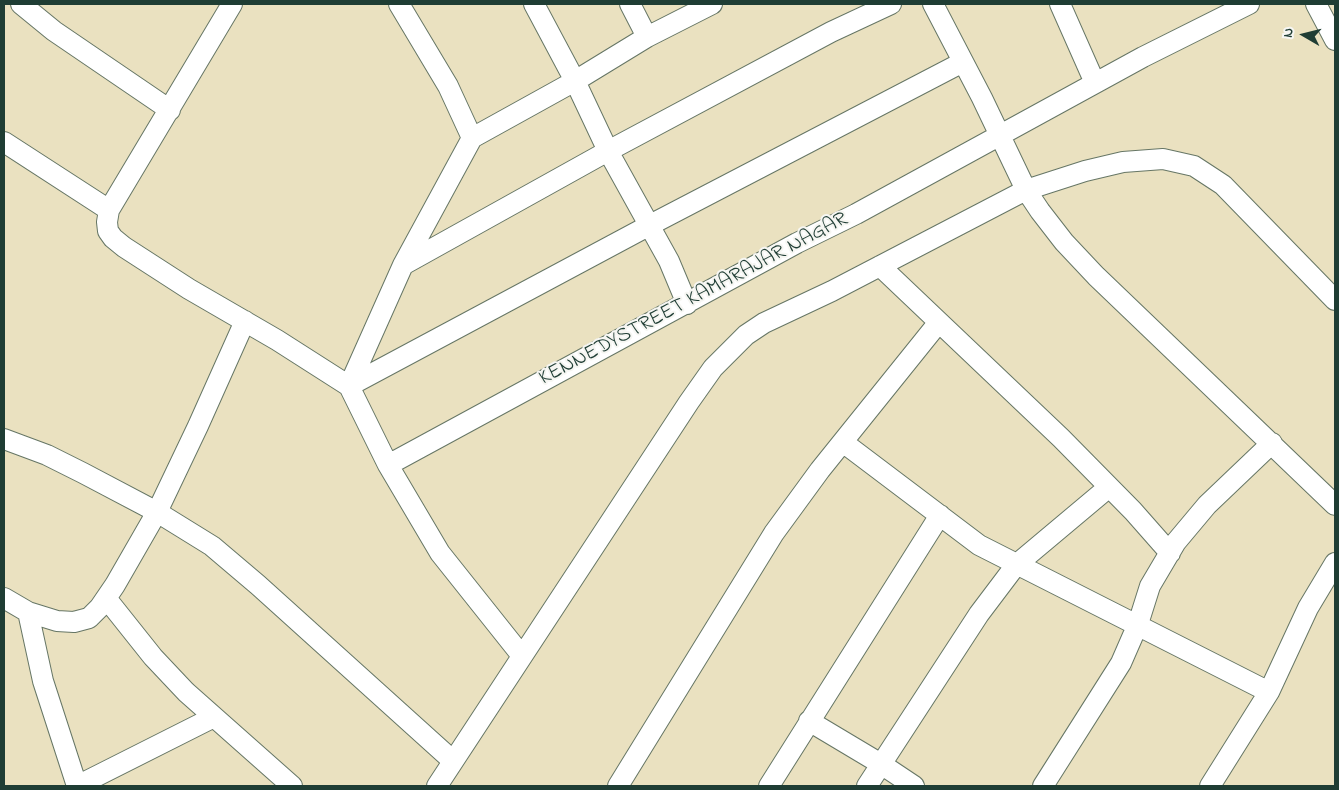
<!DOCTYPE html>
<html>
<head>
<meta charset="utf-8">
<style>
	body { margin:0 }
	#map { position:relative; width:1339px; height:790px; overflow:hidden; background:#eae1c0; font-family:"Indie Flower",sans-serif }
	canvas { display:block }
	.frame { position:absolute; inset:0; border:5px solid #1f3d34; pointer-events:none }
	.north { position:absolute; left:1279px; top:10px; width:50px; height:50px; -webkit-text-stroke:4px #f6f6f2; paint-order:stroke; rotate:278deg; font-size:14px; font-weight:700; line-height:20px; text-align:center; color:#1f3d34 }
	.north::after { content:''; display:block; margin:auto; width:18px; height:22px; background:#1f3d34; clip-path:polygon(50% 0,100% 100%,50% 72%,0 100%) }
</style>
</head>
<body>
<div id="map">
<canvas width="1339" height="790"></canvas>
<div class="frame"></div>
<div class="north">N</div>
</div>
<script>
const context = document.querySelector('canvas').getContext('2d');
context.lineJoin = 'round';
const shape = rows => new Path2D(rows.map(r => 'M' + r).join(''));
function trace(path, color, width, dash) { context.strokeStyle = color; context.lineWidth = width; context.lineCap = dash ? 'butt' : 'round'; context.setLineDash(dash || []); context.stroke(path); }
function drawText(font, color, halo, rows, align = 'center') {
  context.font = font + ' "Indie Flower",sans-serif'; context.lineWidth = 4; context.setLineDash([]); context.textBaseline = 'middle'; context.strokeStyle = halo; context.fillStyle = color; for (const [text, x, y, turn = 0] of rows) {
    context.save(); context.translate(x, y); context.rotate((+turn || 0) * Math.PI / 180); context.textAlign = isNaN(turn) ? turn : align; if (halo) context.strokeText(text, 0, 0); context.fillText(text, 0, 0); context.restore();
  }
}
const minor = shape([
	[21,4,54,31,170,110],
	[232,4,109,210,107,222,108,231,113,238,124,247,189,289,277,340,349,386,650,225,963,62],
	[399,4,448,86,472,138],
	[534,4,575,81,608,151,669,261,687,304],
	[630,4,647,37],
	[933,4,982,98,1026,190,1040,211,1064,242,1096,276,1335,505],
	[1060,4,1095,83],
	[1316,4,1335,40],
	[4,142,109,210],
	[403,265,608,151,831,32,891,4],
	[880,266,1061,438,1133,511,1170,553],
	[4,439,47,455,83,473,157,512,212,546,258,585,453,761],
	[844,443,979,545,1269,692],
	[388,465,797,243,856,214,1143,57,1249,4],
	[4,598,28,612,57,621,74,622,89,618,100,607,115,585,157,512,198,426,245,321],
	[106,598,153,657,186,692,292,786],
	[28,612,43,681,77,786],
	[522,656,440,553,388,465,349,386,403,265,472,138,575,81,647,37,712,4],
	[809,721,881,764,914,786],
	[77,786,214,717],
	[437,786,689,402,713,368,746,335,764,323,832,291,1026,190,1085,171,1123,162,1163,159,1194,166,1223,185,1335,300],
	[618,786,774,533,820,470,939,322],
	[769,786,940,515],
	[867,786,979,614,1016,565,1109,487],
	[1043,786,1121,663,1138,624,1150,586,1176,542,1207,505,1272,443],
	[1210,786,1269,692,1308,608,1335,563]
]);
const streetNames = [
	["KENNEDYSTREET KAMARAJAR NAGAR",694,300,-28]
];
trace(minor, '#667665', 22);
trace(minor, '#fff', 20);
drawText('21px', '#1f3d34', '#f6f6f2', streetNames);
</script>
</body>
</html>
